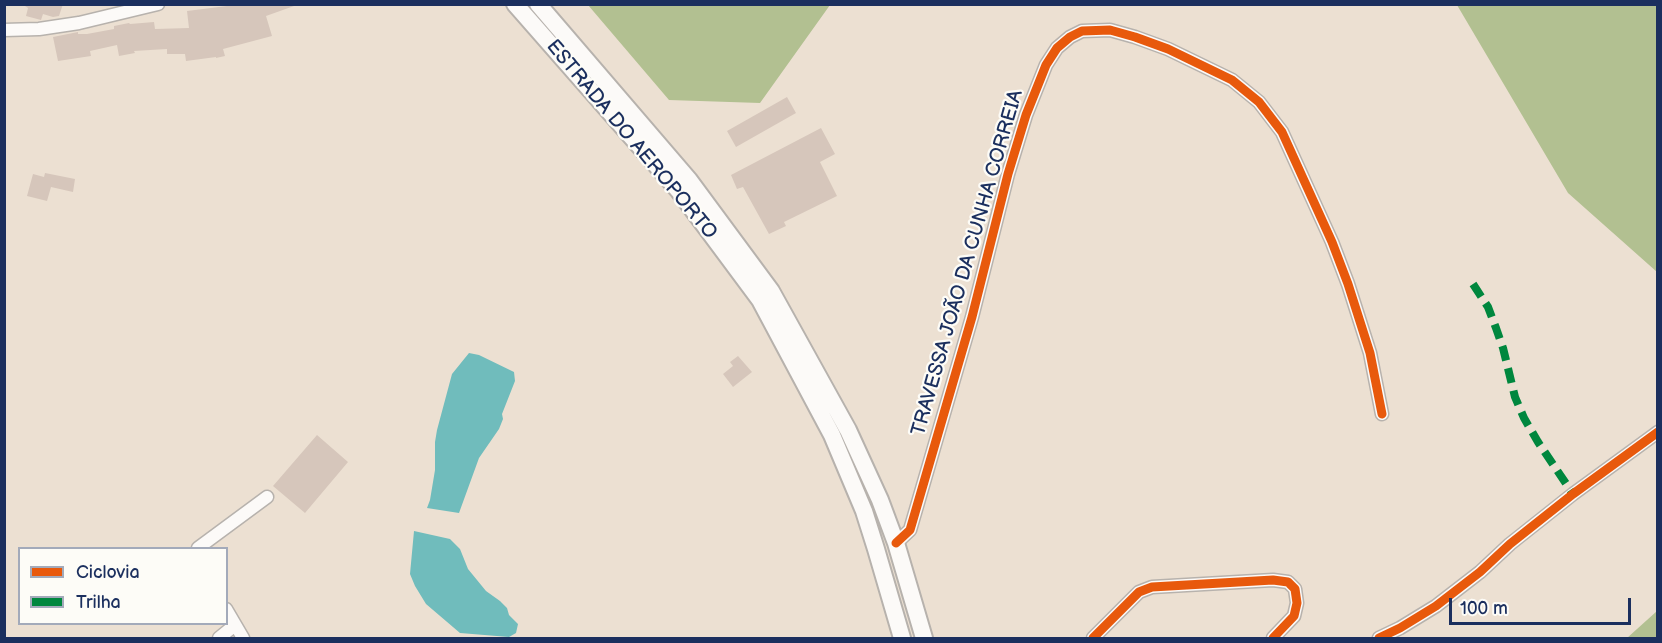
<!DOCTYPE html>
<html>
<head>
<meta charset="utf-8">
<style>
	body { margin:0 }
	#map { position:relative; width:1662px; height:643px; overflow:hidden; background:#ece0d2; font-family:"Balsamiq Sans",sans-serif }
	canvas { display:block }
	.frame { position:absolute; inset:0; border:6px solid #1b2f5e; pointer-events:none }
	.legend { position:absolute; left:18px; top:547px; width:210px; height:78px; box-sizing:border-box; background:#fdfcf7; border:2px solid #a3aaba; margin:0; padding:8px 10px; list-style:none; font-size:18px; color:#1b2f5e }
	.legend li { display:flex; align-items:center; gap:12px; height:30px }
	.legend b { width:30px; border:2px solid #a3aaba }
	.scale { position:absolute; left:1449px; top:598px; width:182px; height:27px; box-sizing:border-box; border:3px solid #1b2f5e; border-top:0; padding-left:8px; font-size:18px; line-height:21px; white-space:nowrap; color:#1b2f5e; -webkit-text-stroke:4px #fdfcf7; paint-order:stroke }
</style>
</head>
<body>
<div id="map">
<canvas width="1662" height="643"></canvas>
<div class="frame"></div>
<ul class="legend">
<li><b style="height:8px;background:#e8590c"></b>Ciclovia</li>
<li><b style="height:8px;background:#00873e"></b>Trilha</li>
</ul>
<div class="scale">100 m</div>
</div>
<script>
const context = document.querySelector('canvas').getContext('2d');
context.lineJoin = 'round';
function fillPath(path, color) { context.fillStyle = color; context.fill(path, 'evenodd'); }
const shape = rows => new Path2D(rows.map(r => 'M' + r).join(''));
function trace(path, color, width, dash) { context.strokeStyle = color; context.lineWidth = width; context.lineCap = dash ? 'butt' : 'round'; context.setLineDash(dash || []); context.stroke(path); }
function drawText(font, color, halo, rows, align = 'center') {
  context.font = font + ' "Balsamiq Sans",sans-serif'; context.lineWidth = 4.5; context.setLineDash([]); context.textBaseline = 'middle'; context.strokeStyle = halo; context.fillStyle = color; for (const [text, x, y, turn = 0] of rows) {
    context.save(); context.translate(x, y); context.rotate((+turn || 0) * Math.PI / 180); context.textAlign = isNaN(turn) ? turn : align; if (halo) context.strokeText(text, 0, 0); context.fillText(text, 0, 0); context.restore();
  }
}
const forest = shape([
	[588,5,830,5,760,103,669,100],
	[1457,5,1657,5,1657,272,1568,193],
	[1657,611,1657,638,1627,638]
]);
const water = shape([
	[469,353,479,355,514,372,515,381,502,414,503,419,499,429,479,458,459,513,427,508,430,500,435,470,435,442,437,430,452,374],
	[414,531,450,539,460,549,468,569,486,591,500,601,507,608,509,615,518,624,516,633,509,637,460,633,426,604,415,586,410,574]
]);
const building = shape([
	[22,4,63,4,59,16,53,17,43,14,41,20,26,16,28,8],
	[243,4,294,6,266,16,272,36,223,49,225,56,216,58,216,57,186,61,185,54,167,54,167,49,134,51,135,53,119,56,117,45,90,51,91,56,58,61,53,37,78,32,78,34,87,34,114,29,114,26,129,23,130,24,154,22,155,29,189,28,187,11],
	[787,97,796,113,736,147,727,131],
	[821,128,835,154,820,162,837,196,784,222,786,226,769,234,743,187,737,189,731,175],
	[45,173,75,179,73,192,51,187,47,201,27,196,33,174,44,177],
	[738,356,752,372,733,387,723,374,733,366,730,362],
	[317,435,348,462,305,513,273,486]
]);
const minor = shape([
	[4,30,39,29,79,23,158,4],
	[896,543,910,530,972,317,1008,174,1026,115,1046,65,1057,48,1070,37,1082,31,1110,30,1135,37,1168,49,1232,80,1259,102,1282,132,1332,242,1348,284,1370,353,1382,414],
	[198,548,267,497],
	[226,609,243,638],
	[219,638,235,625],
	[1093,638,1139,592,1152,587,1273,580,1288,582,1295,589,1297,603,1294,616,1273,638],
	[1379,638,1400,628,1436,606,1480,572,1510,544,1573,494,1658,432]
]);
const secondary = shape([
	[515,4,679,191,760,300,832,435,864,511,876,549,902,638],
	[538,4,689,180,771,291,848,430,880,500,896,543,924,638]
]);
const quiet = shape([
	[1473,284,1488,307,1496,328,1503,348,1515,397,1524,418,1538,442,1573,494]
]);
const cycleway = shape([
	[896,543,910,530,972,317,1008,174,1026,115,1046,65,1057,48,1070,37,1082,31,1110,30,1135,37,1168,49,1232,80,1259,102,1282,132,1332,242,1348,284,1370,353,1382,414],
	[1093,638,1139,592,1152,587,1273,580,1288,582,1295,589,1297,603,1294,616,1273,638],
	[1379,638,1400,628,1436,606,1480,572,1510,544,1573,494,1658,432]
]);
const streetNames = [
	["ESTRADA DO AEROPORTO",631,140,50],
	["TRAVESSA JOÃO DA CUNHA CORREIA",968,263,-74]
];
fillPath(forest, '#b2c091');
fillPath(water, '#70bcbc');
fillPath(building, '#d6c6bb');
trace(minor, '#b7b2ad', 15);
trace(secondary, '#b7b2ad', 20);
trace(minor, '#fcfaf8', 12);
trace(secondary, '#fcfaf8', 16);
trace(quiet, '#00873e', 8, [15, 8]);
trace(cycleway, '#e8590c', 9);
drawText('20px', '#1b2f5e', '#fdfcf7', streetNames);
</script>
</body>
</html>
